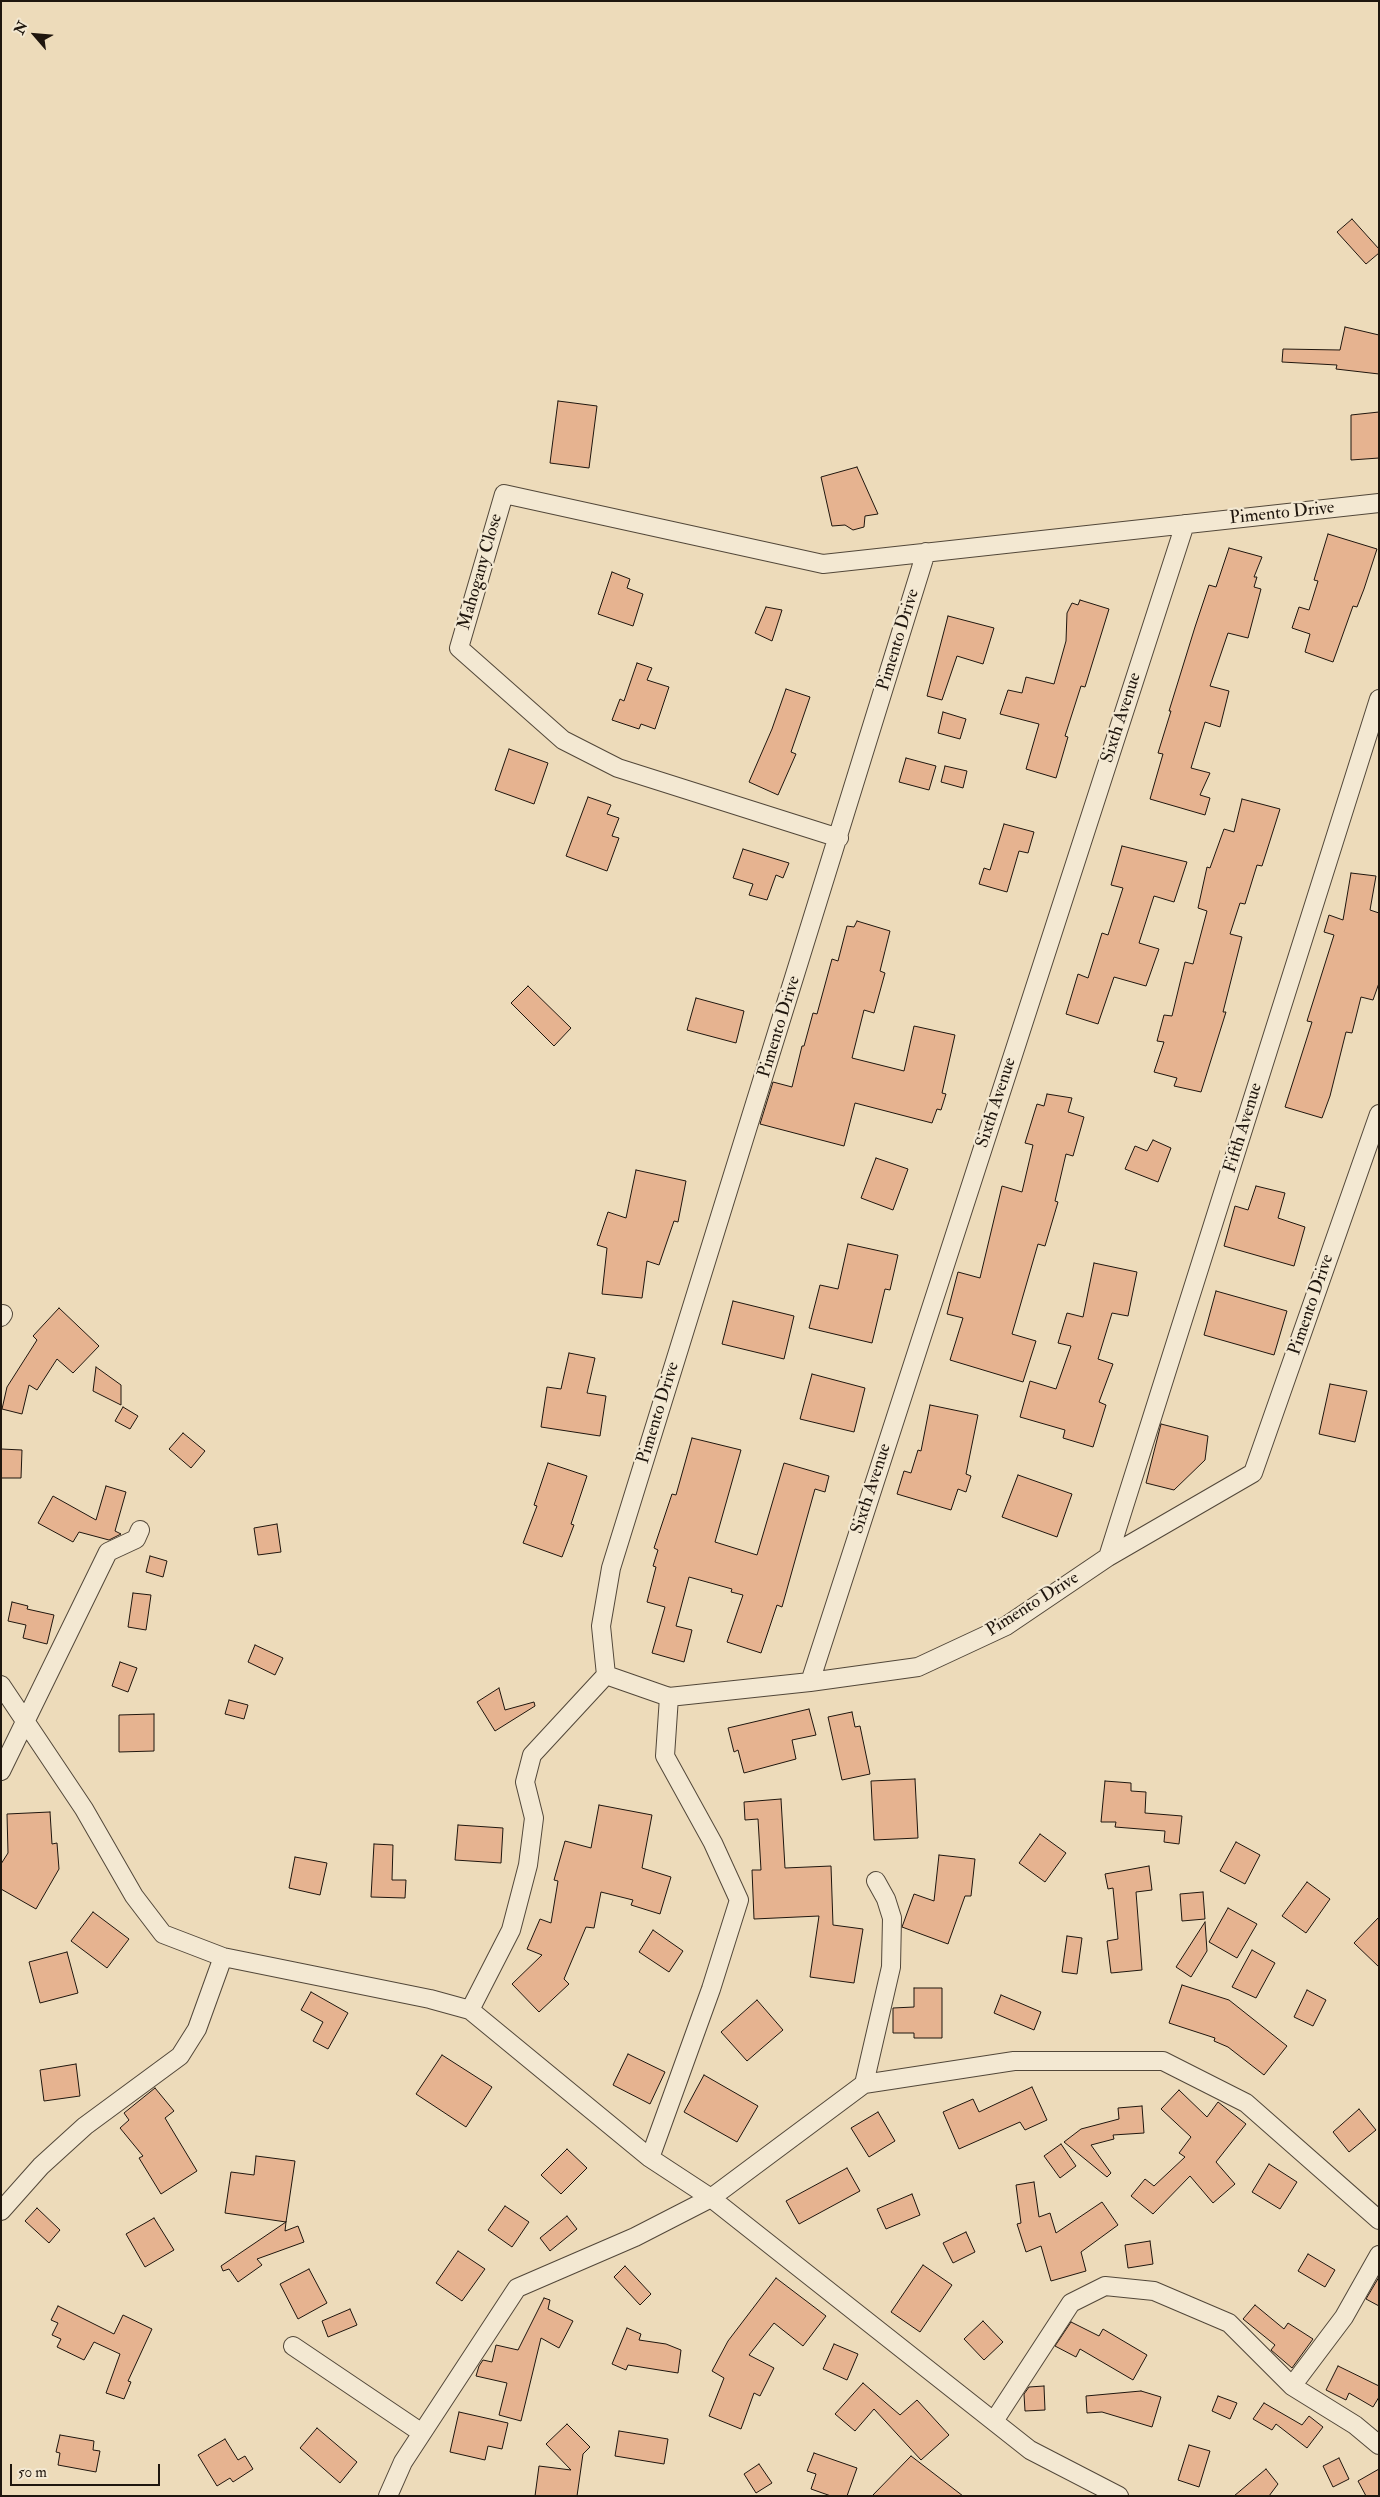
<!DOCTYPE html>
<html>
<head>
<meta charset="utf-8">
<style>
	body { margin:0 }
	#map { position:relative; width:1380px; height:2497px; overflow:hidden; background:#eddbba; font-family:"IM FELL Double Pica",serif }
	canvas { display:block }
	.frame { position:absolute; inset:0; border:2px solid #1f160e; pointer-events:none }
	.north { position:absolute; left:10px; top:10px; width:50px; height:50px; -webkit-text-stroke:4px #f3e8d2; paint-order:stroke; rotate:297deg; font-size:14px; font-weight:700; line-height:20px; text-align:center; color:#1f160e }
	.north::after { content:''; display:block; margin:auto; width:18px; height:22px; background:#1f160e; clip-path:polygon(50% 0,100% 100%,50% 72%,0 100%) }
	.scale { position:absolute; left:10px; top:2464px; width:150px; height:22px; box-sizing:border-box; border:2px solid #1f160e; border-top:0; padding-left:6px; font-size:15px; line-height:18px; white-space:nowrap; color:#1f160e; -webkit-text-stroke:4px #f3e8d2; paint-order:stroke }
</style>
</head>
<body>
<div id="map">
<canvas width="1380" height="2497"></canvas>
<div class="frame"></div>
<div class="north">N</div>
<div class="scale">50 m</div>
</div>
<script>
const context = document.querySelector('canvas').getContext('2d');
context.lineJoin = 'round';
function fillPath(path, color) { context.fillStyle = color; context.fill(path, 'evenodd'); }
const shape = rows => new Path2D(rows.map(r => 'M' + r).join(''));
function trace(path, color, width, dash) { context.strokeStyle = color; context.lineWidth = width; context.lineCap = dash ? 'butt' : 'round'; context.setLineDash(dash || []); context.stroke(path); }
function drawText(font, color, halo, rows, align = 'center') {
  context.font = font + ' "IM FELL Double Pica",serif'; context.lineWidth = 4.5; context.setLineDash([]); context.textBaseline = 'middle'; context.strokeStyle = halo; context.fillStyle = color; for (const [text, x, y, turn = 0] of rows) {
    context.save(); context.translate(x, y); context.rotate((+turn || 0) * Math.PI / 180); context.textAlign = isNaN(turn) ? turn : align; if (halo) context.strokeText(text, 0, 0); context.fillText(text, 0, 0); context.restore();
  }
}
const building = shape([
	[1352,219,1379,249,1379,253,1366,264,1337,232,1352,219],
	[1345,327,1379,335,1379,374,1336,369,1337,365,1282,362,1283,349,1340,350,1345,327],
	[558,401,597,406,589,468,550,463,558,401],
	[1379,412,1379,458,1351,460,1351,415,1379,412],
	[857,467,878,514,865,516,864,527,853,530,845,525,832,526,821,477,857,467],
	[1328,534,1377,549,1364,589,1357,607,1353,606,1333,662,1305,652,1310,634,1292,628,1299,607,1309,610,1318,581,1314,580,1328,534],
	[1229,548,1262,557,1254,577,1257,577,1254,587,1261,589,1248,638,1228,633,1210,686,1229,691,1220,727,1205,722,1191,768,1210,773,1200,795,1210,798,1205,815,1150,799,1163,754,1158,753,1171,711,1169,711,1195,627,1209,585,1216,587,1229,548],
	[612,572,630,579,627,588,643,594,633,626,598,614,612,572],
	[1080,600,1109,609,1085,687,1081,686,1065,736,1068,737,1056,778,1026,769,1039,724,1000,714,1008,690,1022,693,1026,677,1054,684,1066,641,1067,613,1072,603,1078,605,1080,600],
	[766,607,782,610,772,641,755,633,766,607],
	[948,616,994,628,983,664,957,656,942,700,927,696,948,616],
	[637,663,652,668,647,680,669,687,655,729,641,724,639,729,612,720,620,699,624,701,637,663],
	[786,689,810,697,791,752,796,754,778,795,749,782,772,729,786,689],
	[943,712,966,719,960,739,938,733,943,712],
	[509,749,548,763,534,804,495,790,509,749],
	[906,758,936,766,929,790,899,782,906,758],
	[945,766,967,771,963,788,941,782,945,766],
	[588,797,611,805,607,814,619,818,612,836,619,838,607,871,566,856,588,797],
	[1242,799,1280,809,1262,866,1257,865,1245,904,1240,903,1230,934,1242,937,1223,1012,1226,1012,1201,1092,1174,1086,1177,1078,1154,1072,1164,1042,1157,1041,1164,1015,1172,1016,1185,962,1193,964,1207,911,1198,908,1207,867,1210,868,1224,829,1234,832,1242,799],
	[1004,824,1034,832,1028,853,1019,851,1007,892,979,884,984,868,990,870,1004,824],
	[1122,846,1187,862,1174,902,1154,896,1139,943,1159,949,1146,986,1114,977,1098,1024,1066,1014,1078,974,1088,978,1102,933,1108,935,1123,888,1111,885,1122,846],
	[743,849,789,863,783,878,776,875,767,900,749,895,753,884,733,878,743,849],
	[1351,873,1376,876,1370,910,1379,913,1379,983,1373,1000,1361,997,1352,1033,1346,1032,1330,1096,1322,1118,1285,1107,1312,1022,1307,1021,1334,935,1324,932,1329,915,1343,920,1351,873],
	[857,921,890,931,880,971,885,973,874,1013,864,1010,852,1058,904,1071,914,1026,955,1035,942,1093,946,1094,941,1110,937,1109,932,1123,855,1103,844,1146,760,1124,773,1082,792,1087,802,1046,804,1046,813,1013,817,1014,832,959,838,961,847,926,854,927,857,921],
	[528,986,571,1028,554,1046,511,1003,528,986],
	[696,998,744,1011,736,1043,687,1030,696,998],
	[1047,1094,1072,1098,1068,1112,1084,1117,1073,1156,1066,1154,1055,1201,1058,1202,1045,1246,1038,1244,1012,1334,1036,1341,1023,1382,950,1360,963,1318,947,1314,958,1272,980,1278,1002,1186,1022,1192,1033,1145,1025,1143,1037,1104,1044,1106,1047,1094],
	[1153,1140,1171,1148,1158,1182,1125,1169,1135,1146,1147,1151,1153,1140],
	[876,1158,908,1169,893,1210,861,1198,876,1158],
	[636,1170,686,1181,678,1222,674,1221,659,1265,647,1261,642,1298,602,1294,607,1248,597,1245,608,1212,626,1218,636,1170],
	[1256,1186,1285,1193,1278,1218,1305,1227,1294,1266,1224,1246,1235,1206,1248,1210,1256,1186],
	[848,1244,898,1255,890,1290,885,1289,872,1343,809,1328,820,1285,838,1289,848,1244],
	[1094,1263,1137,1272,1128,1316,1112,1313,1098,1359,1113,1364,1099,1402,1106,1405,1093,1447,1063,1438,1065,1430,1020,1417,1030,1381,1056,1389,1071,1346,1058,1343,1067,1313,1083,1317,1094,1263],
	[1216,1291,1287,1311,1274,1355,1204,1335,1216,1291],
	[733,1301,794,1316,784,1359,722,1344,733,1301],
	[59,1308,99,1346,73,1373,57,1359,37,1390,29,1385,22,1414,2,1409,7,1387,37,1340,33,1336,59,1308],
	[569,1353,595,1358,587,1393,606,1396,600,1436,541,1427,547,1387,561,1389,569,1353],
	[96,1367,121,1385,121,1405,93,1391,96,1367],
	[812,1374,865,1388,854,1432,800,1419,812,1374],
	[1330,1384,1367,1391,1355,1442,1319,1434,1330,1384],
	[930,1405,978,1415,966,1474,971,1476,966,1492,958,1489,951,1510,897,1494,904,1471,911,1473,918,1450,921,1451,930,1405],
	[123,1407,138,1416,130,1429,115,1421,123,1407],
	[1161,1424,1208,1436,1205,1460,1174,1490,1146,1483,1161,1424],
	[183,1433,205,1451,191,1468,169,1449,183,1433],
	[692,1438,741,1450,715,1542,757,1555,784,1463,829,1476,825,1492,815,1489,782,1607,777,1605,761,1653,727,1642,743,1595,731,1592,732,1589,689,1577,676,1626,692,1630,684,1662,652,1653,665,1607,647,1602,656,1567,653,1566,658,1550,654,1548,672,1494,676,1495,692,1438],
	[1,1449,22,1450,21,1478,1,1478,1,1449],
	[548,1463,587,1476,571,1524,574,1525,562,1557,523,1543,537,1506,534,1505,548,1463],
	[1018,1475,1072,1494,1057,1537,1002,1517,1018,1475],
	[106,1486,126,1492,115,1531,121,1534,109,1540,79,1532,73,1542,38,1523,53,1496,96,1520,106,1486],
	[277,1524,281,1552,258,1555,254,1528,277,1524],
	[150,1556,167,1561,163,1577,146,1572,150,1556],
	[133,1593,151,1595,146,1630,128,1627,133,1593],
	[12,1602,28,1606,27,1609,54,1615,47,1644,23,1638,26,1625,8,1621,12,1602],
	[255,1645,283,1658,275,1675,248,1662,255,1645],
	[120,1662,137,1668,128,1692,112,1686,120,1662],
	[499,1688,505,1710,534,1702,535,1706,495,1731,477,1702,499,1688],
	[229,1700,248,1705,244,1719,225,1714,229,1700],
	[809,1709,816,1735,792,1740,796,1759,744,1773,738,1750,734,1752,728,1728,809,1709],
	[852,1712,855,1727,860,1726,870,1774,842,1780,828,1717,852,1712],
	[154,1714,154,1751,119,1752,119,1715,154,1714],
	[915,1779,918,1838,874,1840,871,1781,915,1779],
	[1105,1781,1131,1783,1131,1791,1146,1792,1145,1813,1182,1816,1179,1844,1164,1842,1165,1831,1115,1827,1116,1822,1101,1822,1105,1781],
	[781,1799,785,1868,831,1866,833,1925,863,1929,854,1983,810,1977,819,1916,754,1919,752,1870,761,1870,758,1819,745,1820,744,1802,781,1799],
	[599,1805,652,1815,642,1868,671,1877,660,1914,631,1905,633,1900,601,1892,594,1928,586,1927,564,1979,569,1984,539,2012,512,1984,542,1955,527,1949,540,1919,551,1923,558,1881,554,1880,565,1841,591,1848,599,1805],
	[50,1812,52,1844,57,1843,59,1869,36,1909,1,1889,1,1864,8,1853,7,1814,50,1812],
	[458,1825,503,1828,501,1863,455,1860,458,1825],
	[1040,1834,1066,1853,1045,1882,1019,1863,1040,1834],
	[1236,1842,1260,1855,1245,1884,1220,1871,1236,1842],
	[374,1844,393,1845,392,1880,406,1880,405,1898,371,1897,374,1844],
	[939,1855,975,1859,971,1896,965,1896,948,1944,902,1927,914,1894,934,1901,939,1855],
	[295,1857,327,1863,320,1895,289,1888,295,1857],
	[1149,1866,1152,1890,1136,1892,1142,1970,1111,1973,1107,1941,1118,1939,1113,1888,1108,1889,1105,1874,1149,1866],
	[1307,1882,1330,1899,1306,1933,1282,1916,1307,1882],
	[1203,1892,1205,1919,1182,1921,1180,1894,1203,1892],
	[1228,1908,1257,1924,1237,1958,1209,1942,1228,1908],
	[93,1912,129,1939,107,1968,71,1941,93,1912],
	[1379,1917,1379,1967,1354,1943,1379,1917],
	[1205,1922,1207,1951,1191,1977,1176,1967,1205,1922],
	[653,1930,683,1951,669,1972,639,1952,653,1930],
	[1067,1936,1082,1938,1077,1974,1062,1972,1067,1936],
	[1252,1950,1275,1963,1256,1998,1232,1987,1252,1950],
	[67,1952,78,1993,40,2003,29,1962,67,1952],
	[1182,1985,1229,2000,1287,2046,1264,2075,1228,2047,1214,2041,1215,2038,1169,2023,1182,1985],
	[914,1988,942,1988,942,2038,914,2038,914,2033,893,2033,893,2008,914,2007,914,1988],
	[1307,1990,1326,2000,1313,2026,1294,2017,1307,1990],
	[311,1992,348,2013,328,2049,313,2041,323,2022,301,2010,311,1992],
	[1001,1995,1041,2012,1034,2030,994,2013,1001,1995],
	[757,2000,783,2030,747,2061,721,2032,757,2000],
	[628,2054,665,2072,650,2104,613,2085,628,2054],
	[442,2055,492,2087,466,2127,416,2094,442,2055],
	[76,2064,80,2096,44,2101,40,2070,76,2064],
	[704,2075,758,2106,737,2142,684,2112,704,2075],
	[1032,2087,1047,2120,1025,2130,1020,2122,959,2149,943,2112,973,2099,979,2112,1032,2087],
	[155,2088,174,2111,165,2118,197,2171,161,2194,139,2158,143,2156,120,2128,129,2120,124,2113,155,2088],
	[1179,2090,1207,2117,1218,2102,1246,2124,1216,2162,1235,2184,1213,2203,1190,2176,1153,2214,1131,2196,1145,2179,1154,2186,1185,2157,1179,2153,1191,2137,1161,2109,1179,2090],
	[1142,2106,1144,2133,1113,2135,1114,2139,1091,2145,1111,2173,1107,2177,1064,2142,1081,2129,1119,2119,1118,2108,1142,2106],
	[1359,2109,1376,2130,1349,2152,1333,2132,1359,2109],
	[878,2112,895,2141,869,2157,851,2128,878,2112],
	[1061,2144,1076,2166,1060,2178,1044,2156,1061,2144],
	[567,2149,587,2168,561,2194,541,2175,567,2149],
	[256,2156,295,2161,286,2222,225,2213,231,2172,254,2175,256,2156],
	[1269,2164,1297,2182,1280,2209,1252,2192,1269,2164],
	[847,2168,860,2191,799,2224,786,2201,847,2168],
	[1034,2182,1039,2217,1050,2213,1056,2233,1102,2202,1118,2225,1081,2252,1086,2271,1051,2281,1041,2246,1026,2252,1017,2224,1021,2223,1016,2185,1034,2182],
	[912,2194,920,2215,886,2229,877,2209,912,2194],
	[505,2206,529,2222,512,2247,488,2230,505,2206],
	[37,2208,60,2230,49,2243,25,2221,37,2208],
	[567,2216,577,2229,550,2251,540,2238,567,2216],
	[154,2218,174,2250,145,2267,126,2234,154,2218],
	[286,2222,285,2231,298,2226,304,2242,257,2259,262,2265,238,2282,229,2269,223,2271,221,2266,286,2222],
	[966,2232,975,2252,953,2263,943,2243,966,2232],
	[1150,2241,1153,2264,1128,2268,1125,2245,1150,2241],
	[458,2251,485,2269,462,2301,436,2283,458,2251],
	[1308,2254,1335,2270,1325,2287,1298,2271,1308,2254],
	[923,2265,952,2285,920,2332,891,2312,923,2265],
	[625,2266,651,2294,640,2305,614,2277,625,2266],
	[309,2269,327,2303,298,2319,280,2284,309,2269],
	[1379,2277,1379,2306,1366,2299,1379,2277],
	[776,2278,826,2316,803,2346,774,2323,749,2355,774,2368,760,2396,754,2393,741,2429,709,2416,724,2378,712,2371,728,2341,776,2278],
	[544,2298,550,2300,548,2309,573,2321,559,2348,541,2338,521,2421,499,2415,507,2383,476,2376,479,2366,483,2360,492,2362,496,2345,518,2350,544,2298],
	[1255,2305,1284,2329,1288,2323,1313,2339,1292,2368,1271,2350,1275,2345,1243,2319,1255,2305],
	[58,2306,114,2334,123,2315,152,2329,128,2381,131,2382,124,2399,106,2393,120,2354,94,2342,84,2360,57,2347,61,2339,52,2335,58,2323,51,2320,58,2306],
	[350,2309,357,2325,328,2337,322,2321,350,2309],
	[983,2321,1003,2342,984,2360,964,2339,983,2321],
	[1071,2322,1099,2336,1103,2329,1147,2355,1133,2380,1080,2349,1076,2357,1055,2346,1071,2322],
	[627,2328,641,2334,639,2340,666,2344,681,2350,678,2373,628,2365,626,2370,612,2364,627,2328],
	[834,2344,858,2354,847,2380,823,2369,834,2344],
	[1338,2366,1379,2386,1379,2397,1373,2407,1349,2393,1346,2400,1326,2390,1338,2366],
	[863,2383,900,2415,917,2400,949,2435,921,2460,874,2409,855,2431,835,2414,863,2383],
	[1044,2386,1045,2410,1025,2411,1024,2394,1029,2387,1044,2386],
	[1141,2391,1161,2397,1152,2427,1102,2412,1087,2413,1086,2396,1141,2391],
	[1218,2396,1237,2403,1230,2419,1212,2411,1218,2396],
	[1264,2403,1302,2425,1309,2416,1323,2427,1307,2448,1276,2424,1272,2430,1253,2419,1264,2403],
	[459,2412,508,2423,502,2449,488,2446,485,2460,450,2452,459,2412],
	[567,2424,590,2447,583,2454,577,2496,535,2496,539,2466,571,2470,546,2444,567,2424],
	[317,2428,357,2462,340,2483,300,2448,317,2428],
	[619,2431,668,2439,664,2464,615,2456,619,2431],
	[60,2435,94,2441,93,2450,100,2451,96,2472,58,2465,60,2453,56,2452,60,2435],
	[225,2439,238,2460,245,2456,253,2469,233,2482,230,2478,217,2486,198,2455,225,2439],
	[1189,2445,1210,2451,1199,2487,1178,2480,1189,2445],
	[814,2453,857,2468,847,2496,831,2496,811,2489,816,2474,807,2471,814,2453],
	[911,2456,963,2496,872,2496,911,2456],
	[1339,2458,1349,2479,1333,2487,1323,2466,1339,2458],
	[759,2464,772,2483,756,2493,744,2474,759,2464],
	[1266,2469,1278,2484,1269,2496,1234,2496,1266,2469],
	[1379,2469,1379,2496,1366,2496,1358,2481,1379,2469]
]);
const street = shape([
	[839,838,618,768,563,740,459,648,504,494,823,564,1379,503],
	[1,1317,3,1314],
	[1108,1557,1379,699],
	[606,1675,601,1626,611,1568,926,552],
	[606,1675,669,1697,810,1682,918,1667,1006,1626,1108,1557,1253,1473,1379,1114],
	[810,1682,1185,524],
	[1,1685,84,1809,134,1896,163,1934,223,1957,430,1999,470,2010,650,2158,711,2198,1030,2450,1119,2496],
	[1,1771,108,1552,136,1539,140,1530],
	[470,2010,511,1930,528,1865,534,1818,525,1782,532,1755,606,1675],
	[864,2084,891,1967,892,1918,886,1899,876,1881],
	[650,2158,711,1989,739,1900,713,1843,665,1756,669,1697],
	[1,2211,41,2166,85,2126,180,2056,197,2029,223,1957],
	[293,2346,422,2433],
	[1292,2386,1344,2317,1379,2255],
	[994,2421,1071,2303,1105,2286,1154,2291,1229,2323,1292,2386,1355,2425,1379,2445],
	[388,2496,403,2462,517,2288,635,2237,711,2198,864,2084,1014,2061,1163,2061,1246,2103,1379,2220]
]);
const streetNames = [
	["Pimento Drive",1282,514,-6],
	["Mahogany Close",481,572,-74],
	["Pimento Drive",899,640,-73],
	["Sixth Avenue",1122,718,-72],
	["Pimento Drive",780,1027,-73],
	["Sixth Avenue",997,1103,-72],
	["Fifth Avenue",1244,1128,-73],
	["Pimento Drive",1312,1305,-71],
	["Pimento Drive",659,1413,-73],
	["Sixth Avenue",872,1489,-72],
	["Pimento Drive",1033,1605,-32]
];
fillPath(building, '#e6b390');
trace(building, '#1f160e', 1);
trace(street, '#524739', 20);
trace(street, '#f3e8d2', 18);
drawText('18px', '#1f160e', '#f3e8d2', streetNames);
</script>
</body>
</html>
